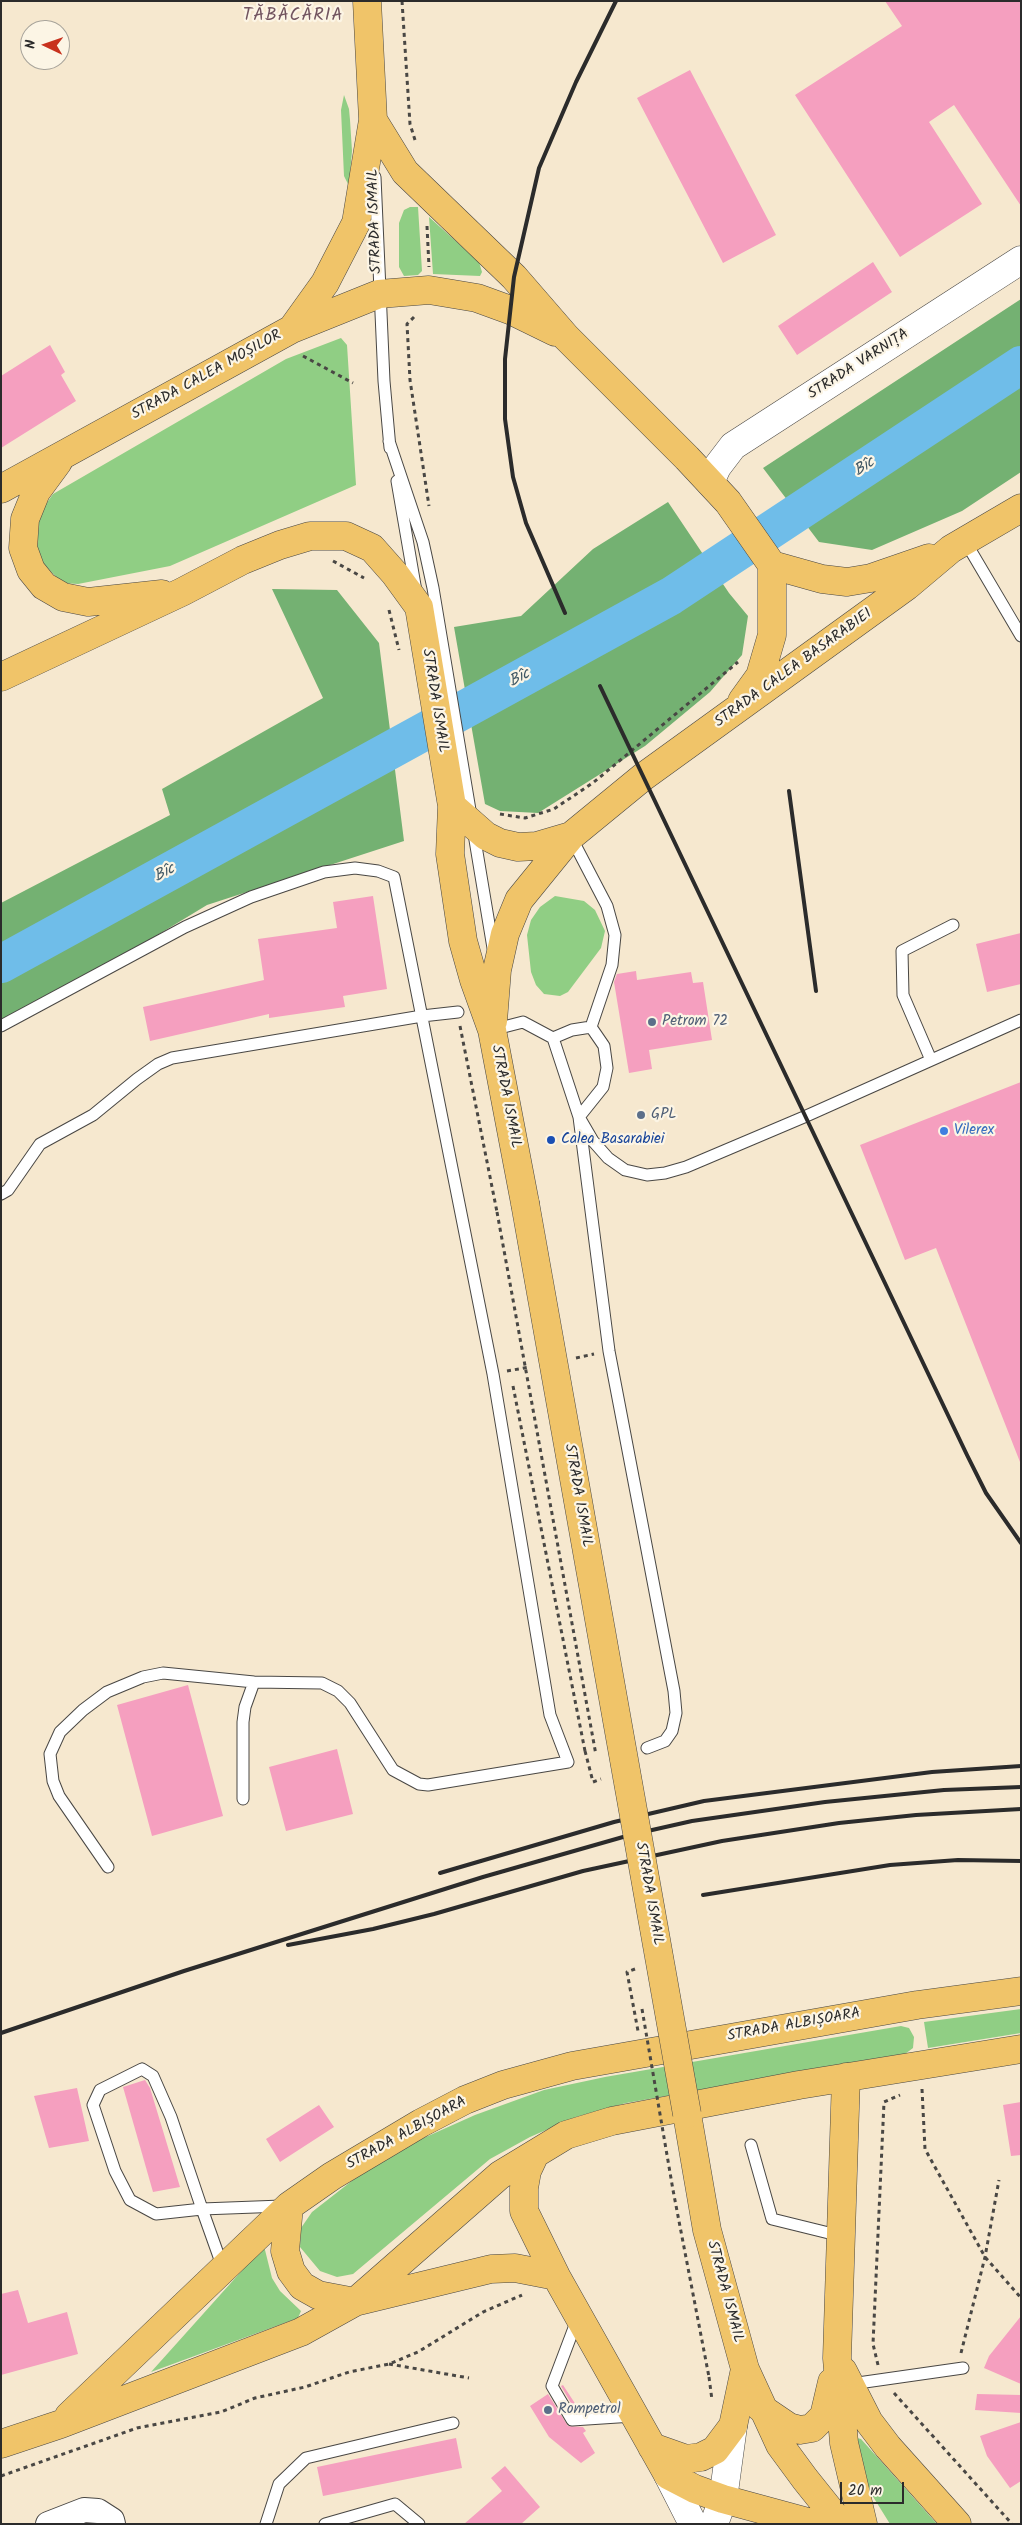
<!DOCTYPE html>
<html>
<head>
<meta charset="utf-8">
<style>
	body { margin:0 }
	#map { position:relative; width:1022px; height:2525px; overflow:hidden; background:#f6e8cf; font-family:Kalam,sans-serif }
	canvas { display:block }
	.frame { position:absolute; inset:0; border:2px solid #2b2b2b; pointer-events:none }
	.north { position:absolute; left:20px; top:20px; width:50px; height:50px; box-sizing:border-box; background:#fcf5e5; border:1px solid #a8a49b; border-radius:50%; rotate:273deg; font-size:14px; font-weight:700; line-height:20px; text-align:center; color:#2b2b2b }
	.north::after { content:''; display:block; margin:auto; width:18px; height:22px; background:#c8321e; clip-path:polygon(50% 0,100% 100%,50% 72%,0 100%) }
	.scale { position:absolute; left:840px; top:2482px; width:64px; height:22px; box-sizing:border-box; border:2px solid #2b2b2b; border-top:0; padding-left:6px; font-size:15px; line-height:18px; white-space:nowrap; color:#2b2b2b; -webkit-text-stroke:4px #fcf5e5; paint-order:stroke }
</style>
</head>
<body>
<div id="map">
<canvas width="1022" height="2525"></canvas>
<div class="frame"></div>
<div class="north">N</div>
<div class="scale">20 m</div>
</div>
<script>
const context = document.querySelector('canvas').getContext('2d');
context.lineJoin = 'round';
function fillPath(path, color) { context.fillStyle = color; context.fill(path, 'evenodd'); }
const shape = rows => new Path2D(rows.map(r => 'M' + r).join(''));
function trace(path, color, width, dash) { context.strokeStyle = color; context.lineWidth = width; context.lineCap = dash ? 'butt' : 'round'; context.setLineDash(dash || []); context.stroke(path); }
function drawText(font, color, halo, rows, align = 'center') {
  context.font = font + ' Kalam,sans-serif'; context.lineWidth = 4.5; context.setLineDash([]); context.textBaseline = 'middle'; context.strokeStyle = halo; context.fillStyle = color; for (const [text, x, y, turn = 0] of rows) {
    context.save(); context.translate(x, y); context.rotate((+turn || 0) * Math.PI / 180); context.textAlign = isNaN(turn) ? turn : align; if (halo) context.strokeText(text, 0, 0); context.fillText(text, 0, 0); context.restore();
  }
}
const green = shape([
	[344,95,349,109,350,120,352,151,349,186,344,176,341,110],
	[410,207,418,207,422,271,418,275,404,276,399,267,399,223,404,210],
	[429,217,479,262,482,272,480,276,433,274],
	[341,338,347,345,356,485,170,566,78,584,62,583,40,560,34,540,37,517,53,494,286,359],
	[555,896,584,901,595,910,605,931,601,948,568,992,560,996,544,994,536,985,531,972,527,935,531,920,540,907],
	[1021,2009,1021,2033,928,2048,924,2022],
	[901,2026,909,2028,914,2037,913,2048,905,2054,626,2103,576,2117,530,2137,490,2159,353,2274,337,2277,320,2271,300,2247,301,2228,312,2212,362,2173,408,2145,475,2115,544,2090,605,2077],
	[264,2246,272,2278,280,2291,301,2311,298,2318,151,2372],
	[857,2438,861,2439,937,2524,890,2524,867,2487]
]);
const forest = shape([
	[1021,299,1021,472,962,511,872,550,819,542,763,468],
	[668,502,729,593,748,616,742,655,710,692,645,746,538,813,500,811,485,804,454,627,521,616,593,549],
	[272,589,337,590,379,643,404,841,207,905,1,1030,1,903,170,815,162,789,323,698]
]);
const river = shape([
	[1,964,671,596,1021,365]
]);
const building = shape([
	[885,1,1021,1,1021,206,954,105,929,122,982,204,900,257,795,95,902,26],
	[690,70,776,235,723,263,637,98],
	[873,262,892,292,797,355,778,326],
	[50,345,65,372,61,375,76,401,1,448,1,376],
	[373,896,387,989,343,996,345,1007,269,1018,269,1014,150,1041,143,1007,264,980,258,939,337,928,333,902],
	[1021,933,1021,984,987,992,976,944],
	[636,971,637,980,691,972,693,983,703,982,712,1040,649,1050,652,1069,629,1073,614,982,617,974],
	[1021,1082,1021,1462,1020,1462,936,1248,905,1260,860,1145],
	[188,1685,223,1816,152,1836,117,1705],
	[337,1749,353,1814,286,1831,269,1767],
	[145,2080,150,2088,180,2187,153,2192,123,2087],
	[77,2088,89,2141,49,2148,34,2096],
	[1021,2102,1021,2155,1011,2156,1003,2105],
	[319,2105,334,2127,280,2162,266,2139],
	[18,2290,28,2323,67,2312,78,2354,1,2375,1,2294],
	[1021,2316,1021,2384,984,2368,989,2356],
	[563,2385,578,2408,575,2410,561,2386],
	[548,2394,568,2426,583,2427,586,2431,583,2433,595,2453,581,2463,549,2437,530,2406],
	[977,2394,1021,2395,1021,2413,975,2410],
	[1021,2422,1021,2481,1010,2488,987,2456,980,2436],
	[456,2438,462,2468,323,2496,317,2467],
	[505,2466,540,2507,521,2524,464,2524,502,2491,491,2478]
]);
const path = shape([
	[402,1,410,124,415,140],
	[427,226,429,267],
	[414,317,407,324,410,380,429,506],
	[303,356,353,383],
	[333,561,364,578],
	[389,610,399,650],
	[500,814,525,818,554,809,594,782,738,662],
	[460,1026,497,1212],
	[576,1358,594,1354],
	[507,1371,530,1367],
	[513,1386,585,1751],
	[593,1782,601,1779],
	[635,1969,627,1972,638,2031],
	[922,2089,925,2149,985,2257,1021,2298],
	[961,2353,985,2257,999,2180],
	[389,2364,469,2378],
	[878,2365,873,2344,884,2102,900,2095],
	[709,2377,712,2400],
	[894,2393,1012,2524],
	[1,2476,137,2428,221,2412,255,2398,305,2387,349,2372,389,2364,418,2352,483,2312,522,2295]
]);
const service = shape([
	[375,177,384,381,390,448],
	[389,441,423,542,433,588,493,948],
	[397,481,416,591],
	[965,541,1021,636],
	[571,837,607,906,615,935,612,965,591,1027],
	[1,1026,185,927,251,897,324,872,355,868,378,871,394,877,493,1374,550,1715,568,1762,428,1785,419,1784,393,1770,350,1703,338,1691,322,1683,254,1682,163,1673,143,1677,107,1692,83,1710,60,1732,50,1754,53,1781,59,1796,108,1867],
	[492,1030,523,1022,553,1038,579,1117,609,1351,674,1691,676,1713,672,1731,665,1741,647,1748],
	[553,1038,572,1030,591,1027,604,1046,607,1068,603,1087,579,1117,593,1141,608,1158,625,1170,647,1175,665,1173,686,1167,804,1117,1021,1020],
	[931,1060,903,995,902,951,953,925],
	[1,1194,8,1190,40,1144,93,1115,137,1079,158,1064,172,1058,422,1016,458,1012],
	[243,1799,243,1722,245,1707,254,1682],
	[142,2069,153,2076,171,2117,202,2209,156,2214,130,2200,115,2171,93,2105,100,2090,142,2069],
	[751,2145,772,2219,841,2236],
	[223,2268,202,2209,282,2206],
	[577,2320,552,2386,572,2420,633,2416],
	[851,2384,963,2368],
	[266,2524,279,2484,306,2458,453,2423],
	[325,2524,395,2504,419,2524]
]);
const minor = shape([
	[48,2524,84,2510,98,2511,112,2520,113,2524]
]);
const tertiary = shape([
	[710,482,717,467,733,446,1021,260],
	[668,2475,693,2524],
	[714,2524,723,2499,733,2426]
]);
const primary = shape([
	[373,120,405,172,514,277,566,337,687,458,728,502,772,565,772,635,760,676,742,701],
	[292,329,379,294,429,290,477,298,510,310,555,332],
	[58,462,36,492,25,519,23,548,31,570,44,586,63,597,88,602,162,594],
	[1,489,292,329,325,283,356,223,373,120,367,1],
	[772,565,822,579,847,582,871,578,929,558],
	[1,677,182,592,243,560,280,545,310,536,346,536,372,548,395,574,419,607,452,806,450,854,463,941,474,980,492,1030,525,1203],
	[452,806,486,836,500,843,518,847,537,846,571,836],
	[493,1021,497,970,505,934,519,900,571,836,643,777,907,586,951,549,1021,508],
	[846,2077,837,2358,844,2443,863,2524],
	[687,2114,707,2230,745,2369,780,2445,805,2479,841,2524],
	[535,2154,527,2171,524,2188,524,2211,556,2276,668,2475,695,2489,723,2499,815,2524],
	[289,2206,285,2251,291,2271,302,2286,318,2295,355,2302,491,2269,515,2268,556,2276],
	[843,2371,869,2422,888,2447,957,2524],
	[761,2408,789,2427,800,2430,812,2428,824,2416,832,2382],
	[69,2416,289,2206,332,2176,421,2123,465,2100,503,2085,572,2066,917,2005,1021,1991],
	[1,2444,61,2424,301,2332,355,2302,500,2175,566,2135,612,2121,799,2085,1021,2049],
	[652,2447,686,2459,701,2457,715,2450,733,2426,745,2369]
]);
const rail = shape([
	[565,613,526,523,513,477,505,419,505,359,514,277,539,168,576,82,616,1],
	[600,686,967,1455,986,1493,1021,1543],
	[789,791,816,991],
	[440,1873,614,1822,704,1801,932,1772,1021,1766],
	[703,1895,890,1865,958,1860,1021,1861],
	[288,1945,373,1929,434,1914,583,1871,722,1841,839,1823,916,1815,1021,1809],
	[1,2033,184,1971,483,1877,630,1835,692,1821,825,1802,944,1790,1021,1787]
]);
const pathBridge = shape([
	[497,1212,596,1755],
	[585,1751,593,1782],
	[642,2009,673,2190,709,2377]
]);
const primaryBridge = shape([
	[525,1203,687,2114]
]);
const markers = [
	[652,1022,5,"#5c6f8a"],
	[641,1115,5,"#5c6f8a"],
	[944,1131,5,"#3f7fe0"],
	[551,1140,5,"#1a4fb4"],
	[548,2410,5,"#5c6f8a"]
];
const streetNames = [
	["STRADA ISMAIL",376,221,-92],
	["STRADA VARNIȚA",859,365,-33],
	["STRADA CALEA MOȘILOR",207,376,-29],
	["STRADA CALEA BASARABIEI",794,669,-36],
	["STRADA ISMAIL",434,701,81],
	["STRADA ISMAIL",505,1097,79],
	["STRADA ISMAIL",577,1496,80],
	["STRADA ISMAIL",648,1894,80],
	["STRADA ALBIȘOARA",794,2026,-10],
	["STRADA ALBIȘOARA",407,2134,-29],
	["STRADA ISMAIL",724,2292,75]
];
const serviceNames = [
	["Petrom 72",662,1022],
	["GPL",651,1115],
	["Rompetrol",558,2410]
];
const shopNames = [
	["Vilerex",954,1131]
];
const transitNames = [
	["Calea Basarabiei",561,1140]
];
const waterNames = [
	["Bîc",865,468,-34],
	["Bîc",520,679,-29],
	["Bîc",165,874,-29]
];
const quarterNames = [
	["TĂBĂCĂRIA",293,17]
];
fillPath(green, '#90ce84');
fillPath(forest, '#74b172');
trace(river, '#6fbde9', 38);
fillPath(building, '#f59fbf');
trace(service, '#494744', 13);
trace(minor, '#494744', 26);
trace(tertiary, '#494744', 29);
trace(primary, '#494744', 29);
trace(path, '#494744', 3, [4, 4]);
trace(service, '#fff', 11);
trace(minor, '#fff', 24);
trace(tertiary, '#fff', 28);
trace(primary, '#f0c469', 28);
trace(rail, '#2b2b2b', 4);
trace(primaryBridge, '#494744', 29, []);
trace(pathBridge, '#494744', 3, [4, 4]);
trace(primaryBridge, '#f0c469', 28);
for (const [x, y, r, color] of markers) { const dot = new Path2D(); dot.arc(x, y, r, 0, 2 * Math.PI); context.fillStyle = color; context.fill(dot); trace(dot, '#fcf5e5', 2); }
drawText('15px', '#2b2b2b', '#fcf5e5', streetNames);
drawText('15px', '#4e5e75', '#fcf5e5', serviceNames, 'left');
drawText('15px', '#366cbe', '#fcf5e5', shopNames, 'left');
drawText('15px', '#164399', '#fcf5e5', transitNames, 'left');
drawText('italic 16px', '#3f5764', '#fcf5e5', waterNames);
context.letterSpacing = '1px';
drawText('18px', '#72545f', '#fcf5e5', quarterNames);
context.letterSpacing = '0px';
</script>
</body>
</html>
